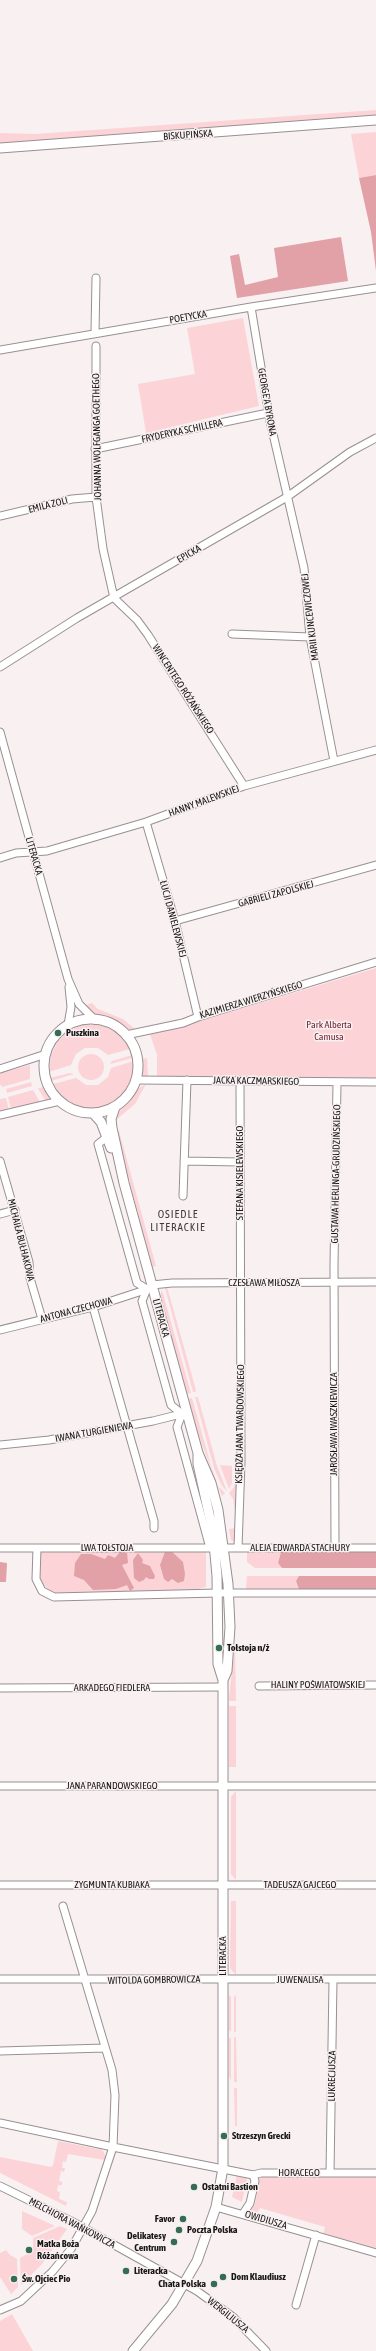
<!DOCTYPE html>
<html>
<head>
<meta charset="utf-8">
<style>
	body { margin:0 }
	canvas { display:block; background:#f8f0f1 }
</style>
</head>
<body>
<canvas width="376" height="2351"></canvas>
<script>
const context = document.querySelector('canvas').getContext('2d');
context.lineJoin = 'round';
function fillPath(path, color) { context.fillStyle = color; context.fill(path, 'evenodd'); }
const shape = rows => new Path2D(rows.map(r => 'M' + r).join(''));
function trace(path, color, width, dash) { context.strokeStyle = color; context.lineWidth = width; context.lineCap = dash ? 'butt' : 'round'; context.setLineDash(dash || []); context.stroke(path); }
function drawText(font, color, halo, rows, align = 'center') {
  context.font = font + ' "Asap Condensed",sans-serif'; context.lineWidth = 3; context.setLineDash([]); context.textBaseline = 'middle'; context.strokeStyle = halo; context.fillStyle = color; for (const [text, x, y, turn = 0] of rows) {
    context.save(); context.translate(x, y); context.rotate((+turn || 0) * Math.PI / 180); context.textAlign = isNaN(turn) ? turn : align; if (halo) context.strokeText(text, 0, 0); context.fillText(text, 0, 0); context.restore();
  }
}
const green = shape([
	[376,110,376,117,0,144,0,133,35,134],
	[376,132,376,175,359,178,351,134],
	[243,318,259,406,146,433,138,384,195,374,187,328],
	[376,968,376,1078,157,1076,157,1055,150,1034,171,1030],
	[92,1003,98,1009,123,1019,136,1030,128,1029,116,1021,93,1013,86,1005],
	[82,1025,98,1025,110,1028,120,1036,130,1049,108,1055,98,1048,85,1048,76,1054,71,1065,49,1072,51,1055,58,1041,70,1030],
	'78 1067a13 13 0 1 1 26 0a13 13 0 1 1-26 0Z',
	[132,1055,133,1058,110,1064,112,1061],
	[147,1058,148,1077,143,1077,143,1059],
	[134,1061,133,1075,127,1090,115,1102,103,1107,87,1109,74,1105,63,1098,53,1084,76,1078,86,1085,98,1085,108,1077,111,1068],
	[30,1065,30,1079,2,1087,0,1084,0,1073],
	[70,1073,74,1074,51,1081,50,1078],
	[31,1082,32,1086,7,1093,6,1089],
	[146,1084,135,1104,117,1119,115,1125,114,1120,117,1111,129,1102,139,1088],
	[44,1087,50,1098,49,1100,45,1100,40,1092,38,1088],
	[33,1090,40,1102,11,1109,8,1097],
	[6,1098,9,1110,0,1112,0,1099],
	[116,1131,119,1131,156,1266,152,1267],
	[167,1287,196,1390,195,1392,193,1392,165,1288],
	[162,1290,191,1393,187,1394,160,1296],
	[195,1397,198,1397,217,1466,227,1491,222,1486,214,1468],
	[192,1398,212,1469,218,1486,225,1493,222,1496,198,1434,188,1399],
	[220,1465,232,1466,232,1483,229,1489],
	[237,1465,236,1517,233,1499,229,1493,234,1487],
	[236,1528,236,1543,231,1540,229,1529],
	[206,1551,206,1587,195,1590,51,1593,41,1581,38,1567,38,1556,42,1552],
	[247,1552,281,1552,278,1563,282,1568,255,1568,247,1562],
	[247,1576,299,1576,296,1581,299,1589,246,1589],
	[235,1643,236,1701,229,1701,229,1698],
	[229,1706,236,1706,236,1767,229,1767],
	[236,1791,236,1880,231,1874,231,1797],
	[231,1901,236,1901,236,1975,230,1968],
	[229,1995,231,1997,231,2032,229,2030],
	[236,1995,236,2032,234,2032,234,1997],
	[231,2037,231,2081,229,2076,229,2039],
	[234,2037,236,2037,237,2082,234,2082],
	[234,2088,237,2088,237,2126,235,2126],
	[58,2141,98,2149,99,2147,104,2152,105,2156,105,2160,68,2154,66,2162,63,2161,62,2168,65,2168,64,2172,61,2171,59,2181,62,2182,62,2185,58,2185,57,2191,60,2192,59,2199,67,2202,66,2206,0,2173,0,2157,51,2167,53,2165],
	[237,2175,247,2178,242,2202,232,2197],
	[260,2177,376,2177,376,2249,323,2235,325,2227,260,2208,257,2214,250,2212,255,2204],
	[22,2211,55,2226,32,2236,22,2229],
	[60,2226,67,2229,42,2264,21,2285,20,2258,31,2252,33,2248,33,2238],
	[6,2250,10,2255,17,2259,18,2287,11,2294,0,2277,0,2253],
	[12,2314,33,2351,0,2351,0,2321]
]);
const forest = shape([
	[376,175,376,271,371,232,359,178],
	[341,237,348,281,237,298,230,256,239,254,245,285,278,277,274,248],
	[169,1549,183,1562,185,1574,184,1581,178,1583,172,1579,168,1582,164,1579,160,1565,165,1552],
	[120,1552,127,1552,128,1563,122,1565,134,1588,130,1591,127,1585,116,1589,93,1590,84,1580,74,1576,75,1563,81,1554,91,1554,105,1559,108,1555,115,1558],
	[281,1552,376,1552,376,1568,282,1568,278,1563],
	[138,1553,143,1560,142,1563,150,1566,155,1576,154,1579,149,1579,146,1577,144,1580,139,1582,134,1578,133,1560],
	[0,1562,7,1563,6,1582,0,1582],
	[299,1576,376,1576,376,1589,299,1589,296,1581]
]);
const street = shape([
	[251,307,270,421,304,568,310,637,334,761],
	[95,333,96,278],
	[96,346,96,497,103,549,114,598,137,620,148,635,244,786],
	[0,350,251,307,376,288],
	[95,449,268,413],
	[0,516,72,499,96,497],
	[232,634,310,637],
	[0,667,77,618,287,497,350,452,376,438],
	[0,732,68,979,79,1004,95,1020],
	[146,822,175,921,198,1017],
	[0,858,16,853,47,851,146,822,244,786,376,750],
	[175,921,376,865],
	[68,1025,71,1007,69,987],
	[126,1035,183,1023,198,1017,376,962],
	[0,1069,46,1054],
	[136,1080,376,1082],
	[0,1115,60,1101],
	[107,1137,98,1144,137,1283,147,1289,142,1301,171,1405,182,1414,177,1427,210,1548],
	[0,1161,29,1262,30,1278,42,1319],
	[184,1161,240,1162],
	[183,1196,187,1080],
	[0,1214,15,1210],
	[152,1285,172,1283,376,1282],
	[93,1307,154,1521,154,1528],
	[0,1330,93,1307,148,1289],
	[0,1445,49,1440,153,1421,185,1413],
	[0,1548,376,1548],
	[37,1548,36,1579,42,1591,54,1597,218,1593,376,1593],
	[238,1548,241,1462,240,1080],
	[335,1548,334,1265,337,1083],
	[259,1686,376,1685],
	[0,1688,223,1687],
	[0,1786,376,1786],
	[0,1885,376,1885],
	[63,1906,112,2070,115,2095,113,2147,253,2175,261,2173,376,2173],
	[0,1979,376,1979],
	[0,2051,105,2048],
	[0,2123,113,2147,92,2211,71,2249,52,2272,21,2301,0,2310],
	[330,2173,333,1980],
	[0,2186,73,2222,197,2291,233,2317,266,2351],
	[216,2207,376,2253],
	[243,2214,250,2203,255,2181,253,2175],
	[296,2305,316,2235]
]);
const secondary = shape([
	[0,148,376,120],
	'44 1066a47 47 0 1 1 94 0a47 47 0 1 1-94 0Z',
	[115,1107,111,1119,112,1128,124,1183,198,1453,211,1483,218,1510,228,1584,230,1627,227,1671,223,1680],
	[93,1113,101,1122,111,1148],
	[133,2351,172,2304,197,2261,216,2207,223,2168,223,1680,218,1664,217,1576,213,1532,198,1464,198,1453]
]);
const markers = [
	[58,1033,4,"#356c53"],
	[219,1648,4,"#356c53"],
	[224,2136,4,"#356c53"],
	[194,2187,4,"#356c53"],
	[183,2219,4,"#356c53"],
	[179,2230,4,"#356c53"],
	[174,2242,4,"#356c53"],
	[29,2250,4,"#356c53"],
	[126,2271,4,"#356c53"],
	[223,2277,4,"#356c53"],
	[14,2279,4,"#356c53"],
	[214,2284,4,"#356c53"]
];
const streetNames = [
	["BISKUPIŃSKA",188,135,-4],
	["POETYCKA",188,317,-10],
	["GEORGE'A BYRONA",267,402,80],
	["FRYDERYKA SCHILLERA",182,431,-12],
	["JOHANNA WOLFGANGA GOETHEGO",97,437,-91],
	["EMILA ZOLI",48,505,-14],
	["EPICKA",189,554,-30],
	["MARII KUNCEWICZOWEJ",310,617,-97],
	["WINCENTEGO RÓŻAŃSKIEGO",183,689,57],
	["HANNY MALEWSKIEJ",204,801,-20],
	["LITERACKA",34,856,74],
	["GABRIELI ZAPOLSKIEJ",276,894,-15],
	["ŁUCJI DANIELEWSKIEJ",173,919,75],
	["KAZIMIERZA WIERZYŃSKIEGO",251,1000,-17],
	["JACKA KACZMARSKIEGO",256,1081,1],
	["STEFANA KISIELEWSKIEGO",240,1173,-90],
	["GUSTAWA HERLINGA-GRUDZIŃSKIEGO",336,1174,-89],
	["MICHAIŁA BUŁHAKOWA",21,1240,76],
	["CZESŁAWA MIŁOSZA",264,1283],
	["ANTONA CZECHOWA",76,1310,-15],
	["LITERACKA",161,1318,75],
	["KSIĘDZA JANA TWARDOWSKIEGO",240,1424,-89],
	["JAROSŁAWA IWASZKIEWICZA",334,1424,-90],
	["IWANA TURGIENIEWA",94,1432,-10],
	["LWA TOŁSTOJA",107,1548],
	["ALEJA EDWARDA STACHURY",300,1548],
	["HALINY POŚWIATOWSKIEJ",318,1685],
	["ARKADEGO FIEDLERA",112,1688],
	["JANA PARANDOWSKIEGO",112,1786],
	["ZYGMUNTA KUBIAKA",112,1885],
	["TADEUSZA GAJCEGO",300,1885],
	["LITERACKA",223,1956,-90],
	["WITOLDA GOMBROWICZA",154,1980,-1],
	["JUWENALISA",300,1980],
	["LUKRECJUSZA",332,2076,-89],
	["HORACEGO",299,2173],
	["OWIDIUSZA",266,2220,16],
	["MELCHIORA WAŃKOWICZA",72,2223,28],
	["WERGILIUSZA",228,2315,39]
];
const parkNames = [
	["Park Alberta",329,1025],
	["Camusa",329,1037]
];
const poiNames = [
	["Puszkina",66,1033],
	["Tołstoja n/ż",227,1648],
	["Strzeszyn Grecki",232,2136],
	["Ostatni Bastion",202,2187],
	["Favor",175,2219,"right"],
	["Poczta Polska",187,2230],
	["Delikatesy",166,2236,"right"],
	["Centrum",166,2248,"right"],
	["Matka Boża",37,2244],
	["Różańcowa",37,2256],
	["Literacka",134,2271],
	["Dom Klaudiusz",231,2277],
	["Św. Ojciec Pio",22,2279],
	["Chata Polska",206,2284,"right"]
];
const neighbourhoodNames = [
	["OSIEDLE",178,1215],
	["LITERACKIE",178,1228]
];
fillPath(green, '#fcd4d7');
fillPath(forest, '#e2a0a7');
trace(street, '#989091', 9);
trace(secondary, '#989091', 11);
trace(street, '#fff', 7);
trace(secondary, '#fff', 9);
for (const [x, y, r, color] of markers) { const dot = new Path2D(); dot.arc(x, y, r, 0, 2 * Math.PI); context.fillStyle = color; context.fill(dot); trace(dot, '#f8f0f1', 1.5); }
drawText('10px', '#181616', '#f8f0f1', streetNames);
drawText('10px', '#6b1f2e', '#f8f0f1', parkNames);
drawText('bold 10px', '#181616', '#f8f0f1', poiNames, 'left');
context.letterSpacing = '1px';
drawText('11px', '#3f3939', '#f8f0f1', neighbourhoodNames);
context.letterSpacing = '0px';
</script>
</body>
</html>
